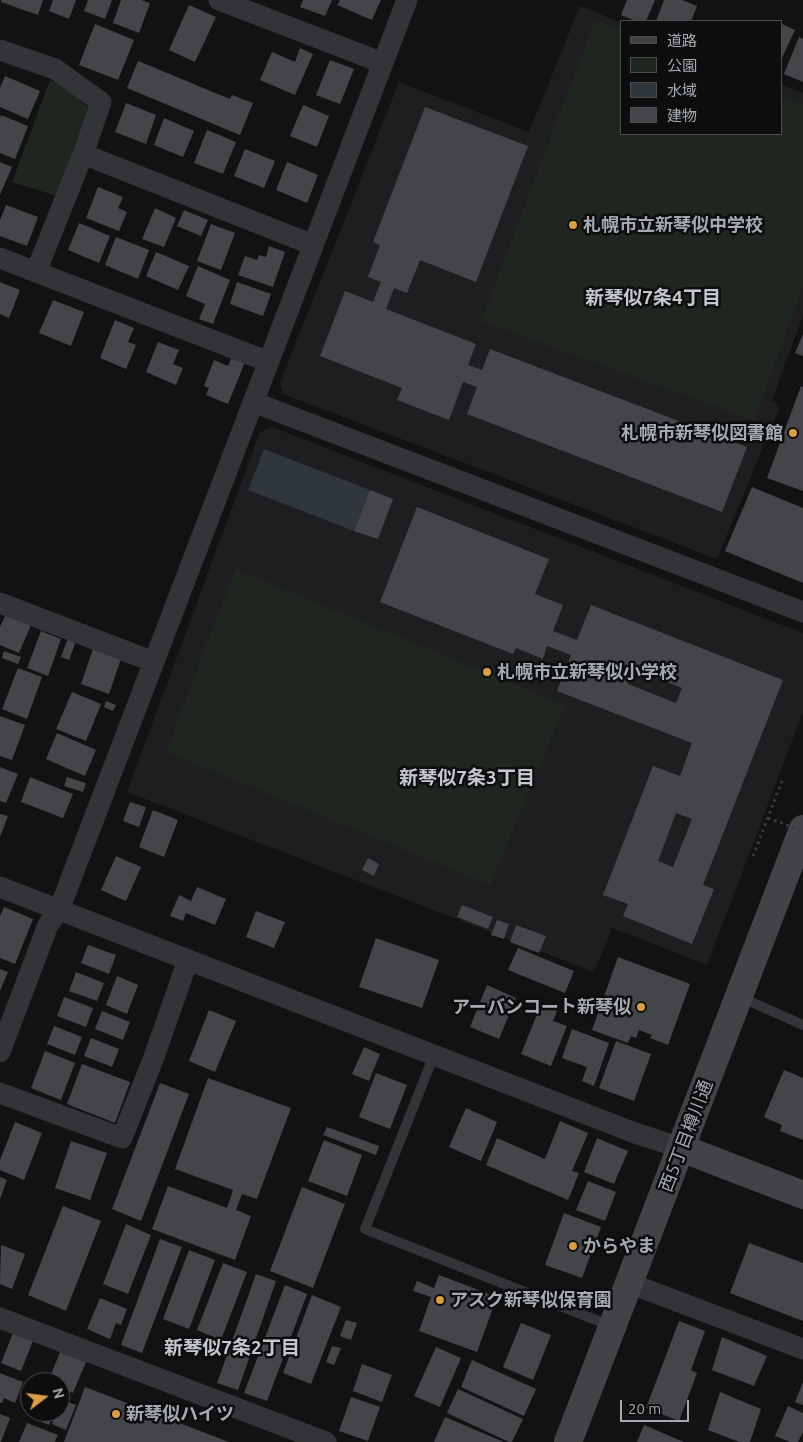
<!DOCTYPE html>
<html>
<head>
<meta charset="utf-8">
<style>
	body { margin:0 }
	#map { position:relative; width:803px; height:1442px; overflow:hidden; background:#121213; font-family:Ubuntu,"Noto Sans JP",sans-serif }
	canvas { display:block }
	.legend { position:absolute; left:620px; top:20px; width:162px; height:115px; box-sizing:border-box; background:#0d0d0e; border:1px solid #4a4c50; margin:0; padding:6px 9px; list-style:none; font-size:15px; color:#a5aab2 }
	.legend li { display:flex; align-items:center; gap:10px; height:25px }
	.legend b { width:25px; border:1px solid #4a4c50 }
	.north { position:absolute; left:20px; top:1372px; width:50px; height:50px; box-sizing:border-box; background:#0d0d0e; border:1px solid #4a4c50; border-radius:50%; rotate:75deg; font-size:14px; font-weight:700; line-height:20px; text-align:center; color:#a5aab2 }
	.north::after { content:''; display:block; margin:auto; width:18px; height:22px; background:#d99d44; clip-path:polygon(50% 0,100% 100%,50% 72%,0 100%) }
	.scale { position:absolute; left:620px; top:1400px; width:69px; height:22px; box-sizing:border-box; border:2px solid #a5aab2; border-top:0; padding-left:6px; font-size:15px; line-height:18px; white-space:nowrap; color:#a5aab2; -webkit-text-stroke:4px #0d0d0e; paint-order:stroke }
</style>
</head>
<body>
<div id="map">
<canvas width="803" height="1442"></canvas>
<ul class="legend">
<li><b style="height:6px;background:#424347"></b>道路</li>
<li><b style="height:14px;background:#1f251f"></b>公園</li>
<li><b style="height:14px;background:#2f373c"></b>水域</li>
<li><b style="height:14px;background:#444548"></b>建物</li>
</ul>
<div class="north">N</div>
<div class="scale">20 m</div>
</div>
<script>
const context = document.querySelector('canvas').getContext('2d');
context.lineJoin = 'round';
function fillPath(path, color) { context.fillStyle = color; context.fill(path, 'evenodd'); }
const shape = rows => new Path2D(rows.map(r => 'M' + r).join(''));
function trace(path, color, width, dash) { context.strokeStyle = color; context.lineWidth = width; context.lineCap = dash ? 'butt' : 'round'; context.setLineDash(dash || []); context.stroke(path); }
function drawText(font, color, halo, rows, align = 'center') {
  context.font = font + ' Ubuntu,"Noto Sans JP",sans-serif'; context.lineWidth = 5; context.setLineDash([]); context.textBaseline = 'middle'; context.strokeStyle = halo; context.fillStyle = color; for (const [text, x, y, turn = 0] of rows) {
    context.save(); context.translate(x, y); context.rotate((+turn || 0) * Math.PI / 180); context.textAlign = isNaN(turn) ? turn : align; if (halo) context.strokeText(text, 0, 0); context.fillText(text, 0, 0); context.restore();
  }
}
const built = shape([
	[580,6,622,23,622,134,782,134,782,85,803,93,803,315,772,401,780,406,717,559,283,394,280,383,399,82,529,132],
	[272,427,803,633,803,712,707,965,612,928,594,972,127,792,260,432]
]);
const green = shape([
	[595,20,622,31,622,134,782,134,782,96,803,105,803,286,754,421,481,321],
	[50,80,65,86,88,107,57,196,12,182],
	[235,569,565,705,490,885,166,752]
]);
const water = shape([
	[264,449,370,490,354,531,248,490]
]);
const building = shape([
	[1,0,43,0,38,15,1,2],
	[53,0,76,0,69,19,49,11],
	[88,0,112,0,105,19,84,11],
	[121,0,141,0,150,3,139,33,113,23],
	[303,0,332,0,325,16,300,7],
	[340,0,381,0,372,20,337,5],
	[627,0,655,0,646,21,636,21,621,15],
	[664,0,682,0,697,6,691,21,656,21],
	[189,5,216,17,195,62,169,50],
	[95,24,134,40,118,80,79,65],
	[782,24,795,30,782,58],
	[799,37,803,39,803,82,784,74],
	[300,48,313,54,295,95,260,80,272,52,295,62],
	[330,60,354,69,340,104,316,95],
	[138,61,230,99,232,95,253,103,240,135,127,88],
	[5,76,40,91,28,119,0,107,0,88],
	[126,103,156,115,146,144,115,132],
	[303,105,329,116,317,147,290,136],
	[425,107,528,146,476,282,420,260,407,293,394,288,386,309,476,344,468,365,482,370,490,349,747,447,722,512,467,414,477,387,463,382,449,420,397,400,402,388,320,356,345,291,373,302,381,282,368,277,380,245,373,242],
	[1,115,28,126,15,159,0,153,0,118],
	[164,118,194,131,183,157,154,145],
	[207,130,236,142,223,174,194,163],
	[245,149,275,161,264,188,234,176],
	[0,162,12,167,0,195],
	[287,162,318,175,307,203,276,190],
	[98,187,123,197,118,208,127,212,119,231,86,218],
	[6,205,38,217,27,246,0,236,0,220],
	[155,208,176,218,164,247,142,239],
	[184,210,208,220,201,236,177,226],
	[79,223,110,236,99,263,68,250],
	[211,224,235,233,221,270,197,261],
	[116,237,149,250,138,279,105,265],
	[269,246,285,252,273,287,238,275,245,256,257,260,259,255,266,257],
	[156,252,189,266,178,290,146,276],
	[198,266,230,280,213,324,199,319,205,304,186,296],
	[0,282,20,290,9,318,0,314],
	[237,282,271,294,263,316,230,304],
	[53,300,84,312,71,346,39,333],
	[115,320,134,328,128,342,136,345,126,369,100,358],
	[803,334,803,356,795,353],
	[158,342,179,350,173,364,183,368,176,385,146,372],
	[232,357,245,362,228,404,206,395,209,388,204,386,214,360,228,366],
	[801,386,803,387,803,491,767,478],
	[752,487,803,508,803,583,725,551],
	[370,490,393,499,378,539,354,531],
	[417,507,549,559,535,594,563,605,553,631,577,640,591,605,783,680,703,885,714,889,692,944,623,916,628,904,603,895,653,766,680,776,692,743,557,691,571,655,547,646,543,659,516,648,513,654,380,602],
	[635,669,682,688,676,703,628,684],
	[676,813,692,819,673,867,658,861],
	[6,614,31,625,19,653,0,645,0,627],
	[41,631,61,639,48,676,27,668],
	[68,638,76,641,69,660,61,657],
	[93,649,121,659,109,694,81,684],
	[4,651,21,657,18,664,2,658],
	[18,668,42,677,27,719,2,709],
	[72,692,101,704,86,741,56,729],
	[106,701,116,705,113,711,104,707],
	[0,716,25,725,12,760,0,756],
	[57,733,96,750,85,776,46,759],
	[0,767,18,774,6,803,0,801],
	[30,777,73,794,63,818,21,802],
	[67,777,86,783,83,792,64,786],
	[130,802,146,807,139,827,123,821],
	[153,810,178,820,164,857,139,847],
	[0,814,8,816,0,837],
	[116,856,141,867,126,901,101,890],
	[368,858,379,864,374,876,362,870],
	[197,887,226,899,215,925,186,913,183,921,170,916,179,895,191,901],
	[462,905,493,917,488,929,457,917],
	[4,907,33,919,15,964,0,958,0,916],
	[256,911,285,922,274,948,246,937],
	[497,920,509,924,504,939,491,935],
	[516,925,546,936,539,953,510,942],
	[376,938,439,960,422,1008,359,987],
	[88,945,116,955,109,974,81,963],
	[518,948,574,971,565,993,508,970],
	[618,957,690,984,668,1045,650,1038,652,1035,639,1030,636,1038,631,1036,628,1043,592,1030],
	[0,969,8,972,0,991],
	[76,972,104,983,97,1001,69,991],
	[117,976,138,985,127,1014,106,1005],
	[487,985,516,998,499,1039,470,1027],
	[64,997,93,1008,86,1027,57,1016],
	[541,1004,557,1011,553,1021,567,1026,551,1066,521,1054],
	[209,1010,236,1021,215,1072,189,1061],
	[102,1011,130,1022,123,1040,95,1029],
	[54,1026,82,1037,75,1055,47,1044],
	[572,1029,609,1043,594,1086,582,1081,587,1067,562,1058],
	[91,1038,119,1049,112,1067,84,1056],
	[616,1041,651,1054,634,1101,599,1088],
	[364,1047,380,1054,369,1081,352,1074],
	[45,1051,75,1063,61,1100,31,1088],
	[82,1064,130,1082,115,1123,67,1104],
	[784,1070,803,1078,803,1140,780,1131,782,1125,764,1117],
	[376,1073,407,1085,390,1129,359,1117],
	[208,1078,291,1108,257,1199,242,1194,236,1210,251,1216,235,1260,152,1229,168,1186,227,1208,233,1190,175,1169],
	[160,1083,189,1094,141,1221,112,1209],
	[466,1108,497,1122,481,1161,449,1147],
	[560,1121,588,1133,572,1171,579,1173,568,1200,486,1165,497,1138,545,1159],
	[15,1122,42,1133,24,1180,0,1170,0,1160],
	[327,1127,379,1146,376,1155,323,1135],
	[597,1138,628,1151,614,1184,584,1172],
	[324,1140,362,1155,347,1196,308,1181],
	[71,1141,107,1153,90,1200,55,1188],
	[0,1177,7,1180,0,1199],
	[588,1181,616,1192,605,1221,576,1210],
	[302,1187,345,1204,313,1288,270,1271],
	[63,1206,101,1221,66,1311,28,1295],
	[564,1213,601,1227,582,1278,545,1265],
	[126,1224,151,1235,128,1294,103,1284],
	[160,1239,182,1247,142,1353,121,1345],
	[749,1243,803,1263,803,1321,730,1293],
	[1,1245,25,1254,12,1289,0,1284],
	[189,1250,215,1260,189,1329,163,1319],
	[223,1263,247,1272,221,1340,197,1330],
	[256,1274,276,1281,238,1390,217,1383],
	[439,1275,497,1297,477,1352,419,1331,431,1297,413,1291,417,1281,434,1288],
	[285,1285,307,1294,267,1401,244,1393],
	[312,1295,341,1307,311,1384,283,1373],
	[100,1298,127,1309,121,1325,116,1323,110,1339,87,1329],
	[346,1320,357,1323,351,1340,340,1336],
	[679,1321,705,1331,691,1370,697,1373,679,1421,646,1408],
	[521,1323,551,1335,533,1380,503,1367],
	[13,1333,33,1341,21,1371,1,1363],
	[722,1337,767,1356,754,1386,712,1370],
	[332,1346,341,1348,334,1365,326,1362],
	[436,1347,461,1358,440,1407,414,1396],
	[60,1352,86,1362,73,1393,60,1388,60,1382,48,1382],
	[472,1360,536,1389,524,1416,461,1387],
	[362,1364,392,1375,382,1402,353,1391],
	[0,1373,23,1382,15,1403,4,1398,2,1403,0,1403],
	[803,1382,803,1405,795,1402],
	[85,1387,229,1442,64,1442],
	[458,1389,523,1419,512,1442,509,1442,447,1413],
	[720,1392,761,1409,750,1442,739,1442,708,1430],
	[351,1397,380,1407,368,1441,339,1431],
	[62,1400,76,1405,66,1430,52,1424,57,1412,60,1412,60,1404],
	[788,1406,803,1413,803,1432,798,1442,790,1442,775,1436],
	[38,1412,54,1412,49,1425,36,1419],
	[0,1414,10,1418,1,1442,0,1442],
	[445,1417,504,1442,434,1442],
	[27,1423,58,1435,55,1442,19,1442],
	[644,1425,684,1442,637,1442]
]);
const path = shape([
	[753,856,782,781]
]);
const lane = shape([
	[740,997,803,1025],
	[434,1055,365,1229,611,1326]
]);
const street = shape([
	[219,0,383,63],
	[0,50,55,69,101,102,83,154,36,272],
	[83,154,313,245],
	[0,258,269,362],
	[253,402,803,612],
	[0,603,154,662],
	[0,887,635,1133,681,1148],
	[0,1052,48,925,59,910,407,0],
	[0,1093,122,1138,154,1057,188,960],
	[629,1283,803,1349],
	[0,1318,326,1442]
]);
const secondary = shape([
	[681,1148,803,1195],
	[568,1442,803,829]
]);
const pathBridge = shape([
	[768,818,803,831]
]);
const markers = [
	[573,225,5,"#d99d44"],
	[793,433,5,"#d99d44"],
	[487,672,5,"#d99d44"],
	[641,1007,5,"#d99d44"],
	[573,1246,5,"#d99d44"],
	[440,1300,5,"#d99d44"],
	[116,1414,5,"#d99d44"]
];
const poiNames = [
	["札幌市立新琴似中学校",583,225],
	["札幌市新琴似図書館",783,433,"right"],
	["札幌市立新琴似小学校",497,672],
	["アーバンコート新琴似",631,1007,"right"],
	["からやま",583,1246],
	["アスク新琴似保育園",450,1300],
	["新琴似ハイツ",126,1414]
];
const streetNames = [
	["西5丁目樽川通",686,1136,-69]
];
const neighbourhoodNames = [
	["新琴似7条4丁目",653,298],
	["新琴似7条3丁目",467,778],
	["新琴似7条2丁目",232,1348]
];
fillPath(built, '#1e1e20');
fillPath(green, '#1f251f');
fillPath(water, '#2f373c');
fillPath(building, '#444548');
trace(path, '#393b3e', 3, [2.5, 4]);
trace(lane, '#333438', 10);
trace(street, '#333438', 21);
trace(secondary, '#424347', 28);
trace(pathBridge, '#393b3e', 3, [2.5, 4]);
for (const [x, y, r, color] of markers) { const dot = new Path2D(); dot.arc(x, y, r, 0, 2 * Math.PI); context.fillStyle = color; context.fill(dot); trace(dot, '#0d0d0e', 2); }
drawText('bold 18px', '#a5aab2', '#0d0d0e', poiNames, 'left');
drawText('18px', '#a5aab2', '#0d0d0e', streetNames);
drawText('bold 19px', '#c5c8ce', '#0d0d0e', neighbourhoodNames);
</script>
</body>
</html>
